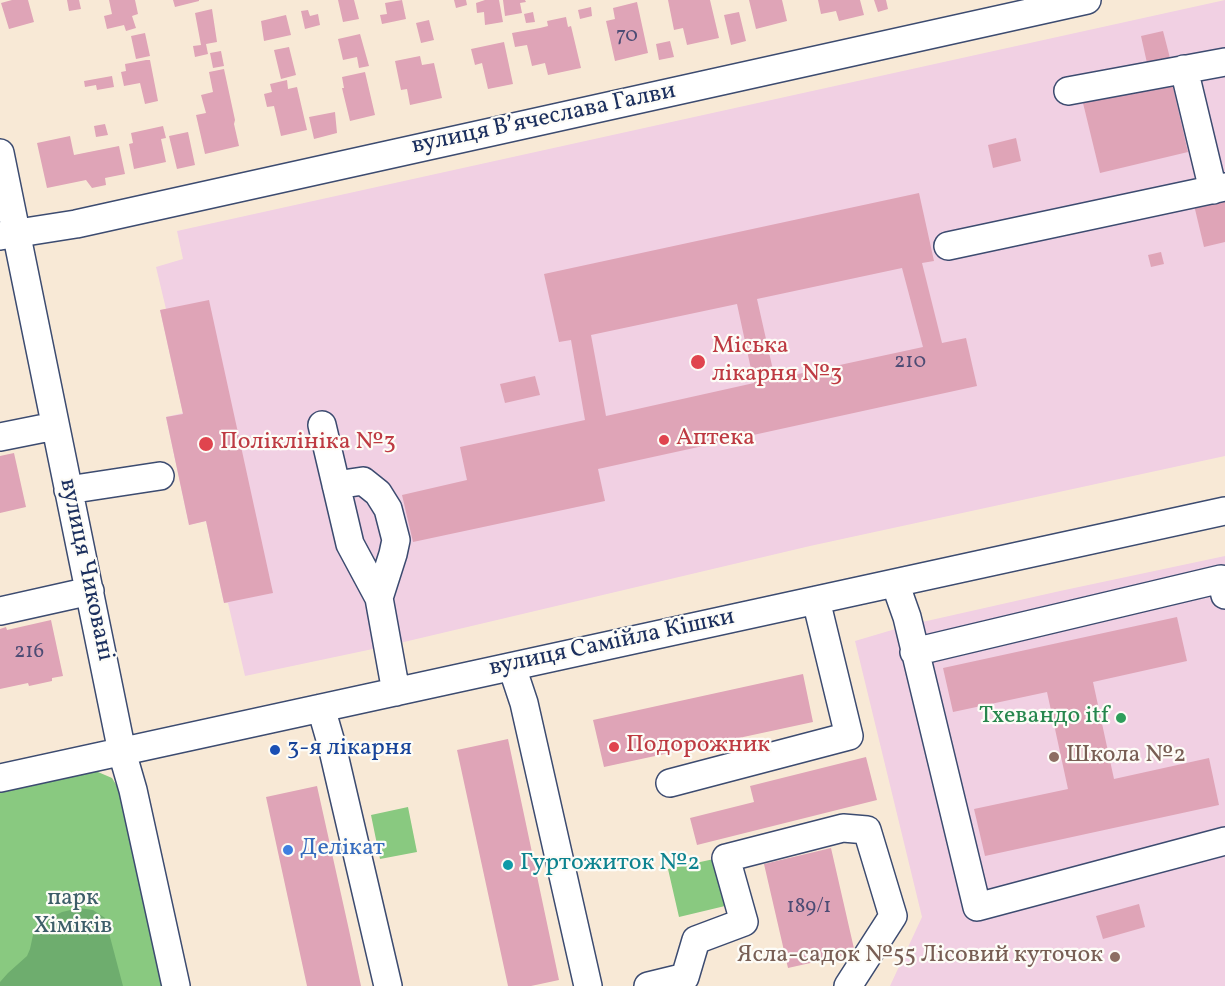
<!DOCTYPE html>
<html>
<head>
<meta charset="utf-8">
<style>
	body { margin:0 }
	canvas { display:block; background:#f8e9d6 }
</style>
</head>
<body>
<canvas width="1225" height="986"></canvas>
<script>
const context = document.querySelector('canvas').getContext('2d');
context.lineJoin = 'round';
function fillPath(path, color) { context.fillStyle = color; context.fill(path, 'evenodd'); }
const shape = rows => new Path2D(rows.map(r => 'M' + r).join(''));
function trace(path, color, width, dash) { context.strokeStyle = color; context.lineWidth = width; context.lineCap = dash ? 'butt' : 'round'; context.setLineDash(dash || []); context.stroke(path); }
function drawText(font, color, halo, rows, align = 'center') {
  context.font = font + ' Vollkorn,serif'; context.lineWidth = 4.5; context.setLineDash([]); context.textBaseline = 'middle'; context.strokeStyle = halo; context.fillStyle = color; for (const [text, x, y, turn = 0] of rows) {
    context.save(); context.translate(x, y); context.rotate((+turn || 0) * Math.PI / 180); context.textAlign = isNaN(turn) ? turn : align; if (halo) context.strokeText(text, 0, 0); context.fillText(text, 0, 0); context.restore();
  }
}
const built = shape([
	[1225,0,1225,456,810,546,387,646,245,676,228,603,224,603,206,521,189,525,166,417,183,413,160,310,166,309,156,267,183,259,177,231],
	[1225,556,1225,986,890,986,922,917,855,641,909,625,1060,591]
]);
const green = shape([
	[90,772,98,772,112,778,120,791,162,986,0,986,0,792],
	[408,807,417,852,380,859,371,815],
	[714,859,725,906,679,917,668,869]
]);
const forest = shape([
	[79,908,93,910,105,918,123,986,0,986,0,982,8,973,27,956,30,949,33,935,40,923,62,912]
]);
const building = shape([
	[12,0,28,0,34,22,9,29,1,3],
	[67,0,79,0,81,9,69,11],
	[109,0,135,0,138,14,132,16,136,28,126,31,124,25,107,29,104,16,112,14],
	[173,0,199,0,199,1,175,7],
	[338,0,354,0,359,19,343,22],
	[402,0,406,19,382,24,380,15,387,14,385,3],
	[454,0,466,0,467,5,456,8],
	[485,0,499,0,503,22,485,25,484,12,477,13,476,3],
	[503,0,525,0,526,2,520,3,522,13,505,16],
	[668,0,710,0,719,38,687,45,683,28,674,30],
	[749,0,782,0,787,21,756,29],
	[818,0,860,0,864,15,839,21,836,11,821,14],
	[874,0,886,0,888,9,878,12],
	[637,2,648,53,615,61,606,21,615,19,613,8],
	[591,7,592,16,580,19,578,10],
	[212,9,217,42,206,44,208,54,195,57,193,46,201,45,195,13],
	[308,10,310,16,318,14,320,25,305,29,301,11],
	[533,12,535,22,526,23,524,14],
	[739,12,746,41,731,45,724,15],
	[286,15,291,35,264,41,261,21],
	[566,17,568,27,571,26,581,68,548,75,545,63,532,66,527,45,515,47,512,33,540,28,548,26,547,21],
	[429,20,434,40,421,43,416,23],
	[1163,31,1170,58,1147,63,1141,36],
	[145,33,150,56,136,59,131,36],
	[360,34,369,66,359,68,357,57,343,60,338,39],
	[670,41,674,57,659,60,656,44],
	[504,42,513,84,488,89,482,63,475,65,471,49],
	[289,47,296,75,281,79,274,50],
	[221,51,224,66,213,68,210,53],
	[420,56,422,65,434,63,442,98,410,105,407,89,401,90,395,61],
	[146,60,150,60,158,101,145,104,140,83,124,86,121,72,126,71,125,64],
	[224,69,235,120,234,124,239,146,205,154,196,115,206,113,201,95,213,92,209,72],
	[365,72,375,115,350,121,342,88,344,88,342,77],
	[112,76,114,87,97,90,96,85,85,87,84,81],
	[287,80,288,89,297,87,307,130,281,136,274,106,267,107,264,94,272,92,270,84],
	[1172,83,1188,152,1100,173,1083,103],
	[335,112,337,133,314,139,309,117],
	[105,124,108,135,96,137,94,126],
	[163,126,166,138,161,139,166,162,134,169,129,144,133,143,131,133],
	[188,132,195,165,177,169,169,136],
	[70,136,74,155,119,146,125,174,105,178,106,185,92,188,86,180,47,188,37,143],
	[1016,138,1021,161,993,168,988,145],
	[919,193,934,261,922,263,942,343,966,338,977,386,598,469,605,501,413,542,402,495,467,480,460,447,585,420,571,340,559,342,544,274],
	[902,268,923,347,775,379,757,299],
	[737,304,754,383,606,416,591,335],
	[1225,198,1225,242,1204,247,1194,205],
	[1161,252,1164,264,1151,267,1148,255],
	[209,300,273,593,224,603,206,521,189,525,166,417,183,414,160,310],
	[535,376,540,395,505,403,500,384],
	[14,453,26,507,0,513,0,456],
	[1177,617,1187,661,1093,682,1114,779,1209,758,1219,805,985,856,974,809,1068,789,1047,692,953,712,943,668],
	[51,620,63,676,52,678,52,681,29,686,28,683,0,689,0,629,6,627,7,630],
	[803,674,813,722,604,767,593,720],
	[508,739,559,980,531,986,508,986,457,750],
	[866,757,877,800,697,845,690,818,754,802,750,786],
	[317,786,349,930,361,986,307,986,266,797],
	[831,848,855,953,788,968,764,864],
	[1139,904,1145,927,1103,939,1096,916]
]);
const minor = shape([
	[1184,69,1213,190],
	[1068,91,1225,62],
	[0,153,122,752,133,790,176,986],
	[0,236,76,224,1087,0],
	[948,246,1225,187],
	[322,425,350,544,379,598,396,692],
	[0,437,55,426],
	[336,485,363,481,378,493,388,509,396,540,393,554,379,598],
	[68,490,160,476],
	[895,583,907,617,977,907,1225,841],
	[0,611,90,591],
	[914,652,1221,579,1225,595],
	[512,667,524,703,588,986],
	[321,708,332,746,388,986],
	[0,778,1225,511],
	[670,783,849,736,816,600],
	[648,986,685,977,696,940,744,922,726,858,843,828,867,830,893,916,848,986]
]);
const markers = [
	[698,362,8,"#e0444e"],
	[664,440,6,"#e0444e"],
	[206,444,8,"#e0444e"],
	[1121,718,6,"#2e9e5b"],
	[614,747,6,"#e0444e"],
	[275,750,6,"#1a4fb4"],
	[1054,757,6,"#8d6e63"],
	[288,850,6,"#3f7fe0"],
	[508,865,6,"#0f9aa8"],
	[1115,957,6,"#8d6e63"]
];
const numberNames = [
	["70",627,37],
	["210",910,363],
	["216",29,653],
	["189/1",809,908]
];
const streetNames = [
	["вулиця Вʼячеслава Галви",544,120,-12],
	["вулиця Чиковані",85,570,78],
	["вулиця Самійла Кішки",612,644,-12]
];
const healthNames = [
	["Міська",712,348],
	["лікарня №3",712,376],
	["Аптека",676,440],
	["Поліклініка №3",220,444],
	["Подорожник",626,747]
];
const leisureNames = [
	["Тхевандо itf",1109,718]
];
const transitNames = [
	["3-я лікарня",287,750]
];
const educationNames = [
	["Школа №2",1066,757],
	["Ясла-садок №55 Лісовий куточок",1103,957,"right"]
];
const shopNames = [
	["Делікат",300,850]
];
const cultureNames = [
	["Гуртожиток №2",520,865]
];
const parkNames = [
	["парк",73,900],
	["Хіміків",73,928]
];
fillPath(built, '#f1d0e3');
fillPath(green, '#89c980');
fillPath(forest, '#6ead6e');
fillPath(building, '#dfa4b7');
trace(minor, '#3c4b70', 30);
trace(minor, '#fff', 27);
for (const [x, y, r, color] of markers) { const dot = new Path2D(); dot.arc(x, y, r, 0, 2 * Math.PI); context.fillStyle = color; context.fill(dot); trace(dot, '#fdfcf7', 2); }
drawText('21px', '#4c4c74', null, numberNames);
drawText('24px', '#1b2f5e', '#fdfcf7', streetNames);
drawText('24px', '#be3a42', '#fdfcf7', healthNames, 'left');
drawText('24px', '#27864d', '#fdfcf7', leisureNames, 'right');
drawText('24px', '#164399', '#fdfcf7', transitNames, 'left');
drawText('24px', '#785e54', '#fdfcf7', educationNames, 'left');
drawText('24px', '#366cbe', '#fdfcf7', shopNames, 'left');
drawText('24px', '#0d838f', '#fdfcf7', cultureNames, 'left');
drawText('24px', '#3c5d68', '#fdfcf7', parkNames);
</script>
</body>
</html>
